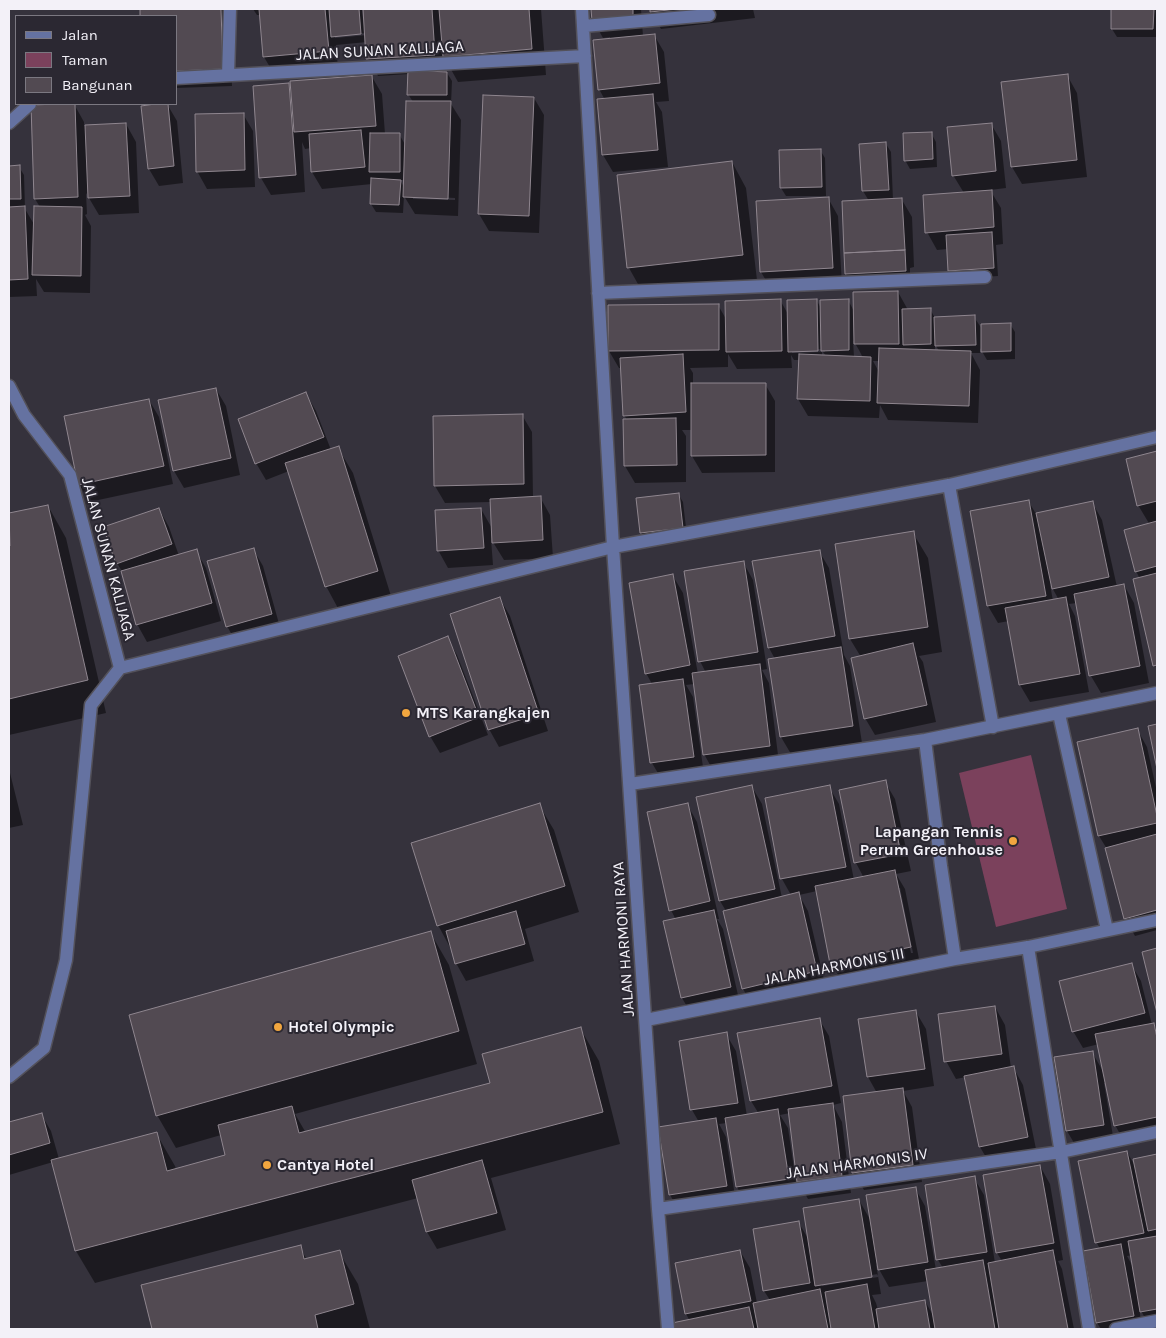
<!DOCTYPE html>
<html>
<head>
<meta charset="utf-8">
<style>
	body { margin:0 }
	#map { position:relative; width:1166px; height:1338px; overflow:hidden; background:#35323c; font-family:Karla,sans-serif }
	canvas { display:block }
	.frame { position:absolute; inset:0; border:10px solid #f3f1f8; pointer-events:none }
	.legend { position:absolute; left:15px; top:15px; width:162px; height:90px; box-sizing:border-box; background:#2b2832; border:1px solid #7b7881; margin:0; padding:6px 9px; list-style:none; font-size:15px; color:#f3f1f8 }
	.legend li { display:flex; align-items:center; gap:10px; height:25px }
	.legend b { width:25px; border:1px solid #7b7881 }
</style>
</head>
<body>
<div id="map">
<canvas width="1166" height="1338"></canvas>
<div class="frame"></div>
<ul class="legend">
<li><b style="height:6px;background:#6572a1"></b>Jalan</li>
<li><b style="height:14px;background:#7b415c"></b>Taman</li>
<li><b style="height:14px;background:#524a52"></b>Bangunan</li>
</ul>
</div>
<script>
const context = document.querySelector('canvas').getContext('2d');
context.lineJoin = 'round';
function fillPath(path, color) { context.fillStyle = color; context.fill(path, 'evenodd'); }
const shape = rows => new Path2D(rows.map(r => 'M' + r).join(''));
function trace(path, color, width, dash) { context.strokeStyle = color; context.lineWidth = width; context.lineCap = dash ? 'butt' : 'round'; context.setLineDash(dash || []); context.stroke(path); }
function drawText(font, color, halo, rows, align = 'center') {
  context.font = font + ' Karla,sans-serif'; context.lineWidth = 4; context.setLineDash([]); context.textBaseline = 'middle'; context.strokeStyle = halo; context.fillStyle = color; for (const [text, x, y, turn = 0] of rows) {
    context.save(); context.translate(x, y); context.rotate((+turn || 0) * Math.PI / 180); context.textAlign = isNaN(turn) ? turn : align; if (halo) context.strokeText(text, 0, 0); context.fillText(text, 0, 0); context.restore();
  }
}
const green = shape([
	[1031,755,1067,909,996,927,959,773]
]);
const shadow = shape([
	[141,9,229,9,232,86,176,88,176,16,141,16],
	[253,9,362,9,363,20,365,20,365,9,541,9,546,75,458,82,443,55,444,73,447,73,452,81,451,104,461,120,458,216,415,214,404,196,403,213,376,212,371,204,372,184,322,189,312,172,311,148,305,149,302,142,305,192,271,195,261,178,289,85,292,91,372,77,382,94,385,134,399,134,406,146,413,102,408,94,409,74,378,76,368,59,367,42,336,45,338,68,274,74,264,57,260,15,257,15],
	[367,33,367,35,335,38,335,35],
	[400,180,405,180,405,189],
	[413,196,455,198,455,200,413,199],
	[593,9,641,9,643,36,654,35,664,52,669,101,656,102,662,112,668,167,613,172,603,155,605,100,599,89,610,40,610,37,603,38,593,20],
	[651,9,753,9,755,18,661,29,651,12],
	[1112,9,1157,9,1157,37,1117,37,1112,29],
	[1067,75,1077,93,1087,177,1022,184,1012,167],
	[534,98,544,115,539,233,489,231,479,214],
	[74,104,84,122,84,126,126,124,136,142,139,213,99,215,86,193,87,214,85,215,91,226,90,293,44,292,36,279,37,296,9,297,9,167,19,167,24,175,25,209,35,226,40,207,35,199],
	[167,104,177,121,183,183,159,186,149,169,142,107],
	[243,114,253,131,255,187,207,189,197,171],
	[991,124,1001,141,1006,188,990,190,1001,208,1003,244,996,245,998,276,955,279,950,271,948,249,937,250,927,232,964,193,953,175],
	[931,133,936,142,937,167,910,169,905,160],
	[886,144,891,152,893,200,902,200,912,217,914,267,910,268,910,279,851,282,846,274,869,201,863,191,861,145],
	[820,150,825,158,826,196,786,196,781,188],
	[732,162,746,188,757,280,643,293,629,268,618,176],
	[828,198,838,216,842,285,771,289,761,272],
	[898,292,908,310,930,309,935,318,974,317,982,329,1010,324,1015,332,1015,359,987,360,980,348,980,353,971,353,980,370,978,423,888,420,880,405,879,418,808,416,798,399,800,360,794,360,791,355,792,368,737,369,728,354,728,367,690,368,693,373,693,385,765,384,775,401,775,472,702,473,692,456,692,430,682,430,686,436,686,482,635,483,625,466,627,420,624,415,622,368,619,368,609,351,718,305,726,319,780,300,788,314,817,301,822,310,848,300,855,313],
	[853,340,859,350,863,358,854,357],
	[935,344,939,351,935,351],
	[824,349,825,352,823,352,826,356,822,356,822,352,792,353,792,350],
	[873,361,879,361,879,372],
	[216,389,226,406,240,475,184,488,174,471,159,401],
	[306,394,316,411,331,450,338,448,353,473,391,596,340,612,326,586,289,471,266,480,256,463],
	[149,400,159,417,173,484,89,502,79,484],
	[522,415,532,432,533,498,540,497,550,515,553,558,504,560,491,539,493,565,448,568,438,550,481,509,493,530,491,502,445,503,435,486],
	[1157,453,1157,670,1155,665,1140,579,1136,571,1150,525,1138,505,1127,460],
	[678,494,683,502,687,536,646,541,641,532],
	[1029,502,1036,514,1092,502,1102,520,1117,587,1124,585,1134,603,1149,683,1101,693,1091,676,1077,603,1069,604,1075,616,1089,692,1030,702,1020,685,1009,621,998,623,988,606],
	[1050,584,1059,600,1053,601],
	[48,506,66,538,106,713,9,735,9,547,11,547,9,536,9,514],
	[159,509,169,527,179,556,196,551,206,568,221,621,147,642,137,624,123,573,117,563],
	[913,533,928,558,942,652,919,656,923,662,936,722,875,735,865,718,861,657,850,639,836,545],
	[253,549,263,566,281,631,237,644,227,626],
	[819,551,829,568,844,655,850,666,862,743,791,754,781,737,775,659,769,648,754,562],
	[743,562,753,580,767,669,762,670,769,683,779,763,714,772,704,754,694,684,686,685,693,697,704,774,662,780,652,763,652,684,646,673,673,576,683,593,698,674,706,673,700,661],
	[500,599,510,616,548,731,499,747,489,729],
	[447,638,457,655,488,735,440,753,430,736],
	[1137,729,1147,747,1157,792,1157,930,1135,936,1125,918,1107,849,1099,836],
	[9,769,23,825,9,828],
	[885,782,895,799,911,871,896,874,905,889,920,964,841,980,831,963,817,891,799,895,808,911,826,988,753,1006,743,989,725,912,726,911,720,901,698,798,752,787,762,804,782,898,791,895,782,879,767,799,829,787,839,804,854,880,864,878,856,863,841,791],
	[898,888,900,888,913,953,911,953],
	[687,804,697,822,719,919,717,919,723,929,740,1004,692,1015,682,998,665,922,676,920,671,910],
	[539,805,554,830,579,912,525,929,534,961,466,981,456,963,452,951,438,925],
	[430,932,449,965,477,1064,295,1114,306,1133,491,1084,580,1028,599,1061,620,1144,491,1178,506,1230,437,1249,427,1232,418,1198,95,1283,76,1251,53,1162,9,1175,9,1123,41,1114,51,1131,59,1159,156,1133,175,1166,176,1169,227,1156,221,1135,176,1148,157,1115],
	[1157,949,1157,1008,1143,953],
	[1131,964,1141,981,1152,1025,1154,1024,1157,1031,1157,1136,1125,1143,1115,1125,1106,1083,1104,1083,1114,1142,1077,1148,1067,1131,1092,1052,1104,1073,1099,1044,1083,1048,1073,1031],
	[995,1007,1005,1025,1011,1068,1013,1067,1023,1085,1037,1154,990,1164,980,1147,966,1077,956,1079,946,1061],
	[916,1012,926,1029,934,1086,903,1091,912,1107,922,1182,864,1190,854,1173,877,1093,868,1077,860,1020],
	[819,1019,829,1036,841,1103,833,1105,842,1122,851,1193,808,1199,798,1181,790,1113,780,1115,788,1128,798,1196,747,1204,737,1187,727,1123,719,1124,726,1137,736,1203,680,1212,670,1195,659,1128,699,1122,692,1110,680,1042,726,1034,736,1051,747,1116,759,1114,751,1101,739,1034],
	[1127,1152,1135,1166,1134,1160,1157,1155,1157,1328,1151,1329,1139,1307,1142,1329,1101,1329,1097,1323,1100,1249,1097,1243],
	[1132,1255,1133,1267,1127,1256],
	[1040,1166,1050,1184,1063,1260,1058,1261,1062,1269,1074,1329,675,1329,673,1324,690,1321,686,1314,740,1251,750,1268,757,1303,770,1300,764,1291,799,1223,810,1242,859,1200,872,1223,915,1188,925,1206,936,1270,943,1268,938,1260,974,1178,984,1195,995,1263,1002,1261,997,1253,984,1176],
	[876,1264,889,1287,928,1281,934,1317,925,1301,878,1310,876,1303,872,1295,881,1294],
	[878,1274,878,1277,822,1286,822,1283],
	[300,1247,307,1260,339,1252,358,1284,370,1329,154,1329,143,1286]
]);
const building = shape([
	[140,9,221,9,223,69,176,71,176,16,140,16,140,9],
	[259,9,325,9,329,51,263,57,259,9],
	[329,9,359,9,361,34,331,37,329,9],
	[363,9,432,9,435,55,366,59,363,9],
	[439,9,529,9,532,49,443,57,439,9],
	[591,9,633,9,633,18,592,21,591,9],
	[650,9,678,9,650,12,650,9],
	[1111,9,1154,9,1153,29,1111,29,1111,9],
	[655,34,660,83,598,90,593,40,655,34],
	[408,70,447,72,447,95,407,95,408,70],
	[1068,74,1077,160,1011,167,1001,82,1068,74],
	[372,75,376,126,294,132,290,81,372,75],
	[289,83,296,175,259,178,253,86,289,83],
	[653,94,658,150,602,155,597,99,653,94],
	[483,95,534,97,529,216,478,214,483,95],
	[406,101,451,101,448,199,403,197,406,101],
	[59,104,75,104,78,197,34,199,31,105,59,104],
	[155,104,168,104,174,166,148,169,141,106,155,104],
	[244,113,245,170,196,172,195,114,244,113],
	[126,123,130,196,88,198,85,125,126,123],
	[992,123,996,171,952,176,947,127,992,123],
	[361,130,365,167,311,172,309,134,361,130],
	[932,132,933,159,904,161,903,133,932,132],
	[370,133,400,133,400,172,369,172,370,133],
	[886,142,889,190,862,191,859,144,886,142],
	[821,149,822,187,780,188,779,150,821,149],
	[732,161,743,255,627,268,617,175,732,161],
	[20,165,21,199,9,199,9,166,20,165],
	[371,178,401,180,399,205,370,204,371,178],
	[992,190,994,227,925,233,923,195,992,190],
	[829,197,833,268,760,272,756,201,829,197],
	[902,198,905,250,844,253,842,201,902,198],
	[25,206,28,279,9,280,9,207,25,206],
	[34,206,82,207,81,276,32,275,34,206],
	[992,232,994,268,948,271,946,235,992,232],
	[905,250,906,271,845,274,844,253,905,250],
	[898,291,899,344,854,344,853,292,898,291],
	[781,299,782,351,726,352,725,301,781,299],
	[817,299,818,351,788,352,787,300,817,299],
	[849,299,849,350,821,351,820,300,849,299],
	[719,304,719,350,608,351,608,305,719,304],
	[931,308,931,344,903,345,902,309,931,308],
	[975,315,976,345,935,346,934,317,975,315],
	[1011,323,1011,351,981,352,981,324,1011,323],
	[879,348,971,351,969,406,877,403,879,348],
	[683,354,686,412,623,416,620,358,683,354],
	[799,354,871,357,870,401,797,399,799,354],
	[691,383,766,383,766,455,691,456,691,383],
	[216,388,231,458,173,471,158,400,216,388],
	[306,392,324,437,255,464,238,419,306,392],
	[149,399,164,466,78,485,64,416,149,399],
	[523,414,524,484,434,486,433,416,523,414],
	[676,418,677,465,624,466,623,419,676,418],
	[339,446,378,571,325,587,285,463,339,446],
	[1157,451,1157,501,1137,506,1126,459,1157,451],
	[679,493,683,528,640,533,636,498,679,493],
	[541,496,543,540,492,543,490,499,541,496],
	[1029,500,1046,596,987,606,970,511,1029,500],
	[1093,501,1109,577,1052,589,1036,513,1093,501],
	[48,505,88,680,9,699,9,546,10,546,9,513,48,505],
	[159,508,172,544,116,564,103,527,159,508],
	[481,508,484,548,437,551,435,510,481,508],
	[1157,521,1157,566,1135,572,1124,530,1157,521],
	[914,531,928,627,849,639,835,544,914,531],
	[254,548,272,614,226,627,207,561,254,548],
	[197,549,212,603,136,625,121,571,197,549],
	[820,550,835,636,768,648,752,561,820,550],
	[744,561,758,652,698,662,684,571,744,561],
	[1157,573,1157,665,1153,666,1133,579,1157,573],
	[673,574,690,665,645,674,629,583,673,574],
	[1124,584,1140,666,1089,676,1074,594,1124,584],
	[500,597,539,714,488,730,450,614,500,597],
	[1066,597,1080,674,1019,685,1005,608,1066,597],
	[448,636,479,717,429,737,398,656,448,636],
	[913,643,927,705,864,719,851,658,913,643],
	[841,647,853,726,780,737,768,659,841,647],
	[760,664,770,746,703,755,692,673,760,664],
	[683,679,694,757,650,763,639,685,683,679],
	[1157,724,1157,769,1148,726,1157,724],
	[1138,728,1157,816,1157,823,1098,836,1077,742,1138,728],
	[886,780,901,854,854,863,839,790,886,780],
	[752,785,775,889,719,901,696,797,752,785],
	[830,785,846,867,780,879,765,798,830,785],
	[540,803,565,886,437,926,411,843,540,803],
	[688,803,710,901,669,911,647,812,688,803],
	[1157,834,1157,910,1124,919,1105,848,1157,834],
	[895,870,911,947,830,964,815,886,895,870],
	[799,892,817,971,742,989,723,911,799,892],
	[714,910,731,987,681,998,663,921,714,910],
	[516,911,525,944,455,964,446,931,516,911],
	[431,931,459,1031,156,1116,129,1015,431,931],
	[1157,948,1157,1013,1142,952,1157,948],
	[1132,963,1145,1013,1072,1032,1059,981,1132,963],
	[995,1006,1002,1054,944,1062,938,1014,995,1006],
	[916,1010,925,1069,867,1077,858,1019,916,1010],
	[820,1018,832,1086,750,1101,737,1033,820,1018],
	[1154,1023,1157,1038,1157,1117,1114,1126,1095,1034,1154,1023],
	[581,1027,603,1112,75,1251,51,1160,157,1132,167,1171,225,1155,218,1125,292,1106,299,1133,490,1083,482,1054,581,1027],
	[727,1032,738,1103,690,1110,679,1041,727,1032],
	[1093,1051,1104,1125,1066,1131,1054,1057,1093,1051],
	[1014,1066,1028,1137,979,1147,964,1076,1014,1066],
	[903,1088,913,1165,852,1173,843,1096,903,1088],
	[833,1103,842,1176,797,1182,788,1109,833,1103],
	[778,1109,789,1179,736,1187,725,1118,778,1109],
	[42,1113,50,1143,9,1155,9,1122,42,1113],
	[716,1118,727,1186,669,1195,658,1127,716,1118],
	[1127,1151,1144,1233,1095,1243,1078,1161,1127,1151],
	[1157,1154,1157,1229,1148,1231,1133,1159,1157,1154],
	[482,1160,497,1213,426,1232,412,1180,482,1160],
	[1040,1165,1054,1243,996,1253,983,1175,1040,1165],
	[975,1176,987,1252,936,1260,925,1185,975,1176],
	[916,1187,928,1262,878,1270,866,1195,916,1187],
	[859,1199,872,1277,815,1286,803,1208,859,1199],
	[799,1221,810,1283,763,1291,753,1229,799,1221],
	[1157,1236,1157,1309,1140,1312,1128,1241,1157,1236],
	[1121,1244,1134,1316,1096,1323,1083,1251,1121,1244],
	[301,1245,304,1259,340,1250,354,1304,315,1315,318,1329,152,1329,141,1285,301,1245],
	[740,1250,751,1301,685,1314,675,1263,740,1250],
	[1053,1250,1068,1329,999,1329,988,1263,1053,1250],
	[983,1260,995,1329,935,1329,925,1270,983,1260],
	[867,1284,875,1329,831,1329,825,1292,867,1284],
	[820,1289,828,1329,758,1329,753,1303,820,1289],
	[925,1300,930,1329,879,1329,876,1309,925,1300],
	[749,1307,754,1329,673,1329,672,1323,749,1307]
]);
const minor = shape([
	[584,26,709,15],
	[228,75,230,9],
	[176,78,585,56],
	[9,123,30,104],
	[598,293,985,277],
	[9,386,24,415,70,475,120,668],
	[949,485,993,727],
	[1059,714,1107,930],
	[925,740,941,866,955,959],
	[630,784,925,740,1157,693],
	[1028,947,1089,1329],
	[646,1020,955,959,1028,947,1157,920],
	[9,1077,44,1048,66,960,91,705,120,668,613,547,582,9],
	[658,1209,1061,1152,1157,1132],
	[668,1329,658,1209,613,547,949,485,1157,437],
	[1116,1329,1157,1321]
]);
const markers = [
	[406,713,5,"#f1a63f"],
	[1013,841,5,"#f1a63f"],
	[278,1027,5,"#f1a63f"],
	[267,1165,5,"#f1a63f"]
];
const streetNames = [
	["JALAN SUNAN KALIJAGA",380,51,-3],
	["JALAN SUNAN KALIJAGA",108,559,75],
	["JALAN HARMONI RAYA",624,939,-94],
	["JALAN HARMONIS III",834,967,-11],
	["JALAN HARMONIS IV",857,1164,-8]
];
const poiNames = [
	["MTS Karangkajen",416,713],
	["Lapangan Tennis",1003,832,"right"],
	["Perum Greenhouse",1003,850,"right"],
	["Hotel Olympic",288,1027],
	["Cantya Hotel",277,1165]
];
fillPath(green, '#7b415c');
fillPath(shadow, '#0007');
fillPath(building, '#524a52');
trace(building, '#8f868f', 1);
trace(minor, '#53515a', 15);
trace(minor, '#6572a1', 12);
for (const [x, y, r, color] of markers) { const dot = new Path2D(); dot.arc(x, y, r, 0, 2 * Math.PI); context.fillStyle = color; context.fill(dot); trace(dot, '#2b2832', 2); }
drawText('16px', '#f3f1f8', '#2b2832', streetNames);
drawText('bold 16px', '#f3f1f8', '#2b2832', poiNames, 'left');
</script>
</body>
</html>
